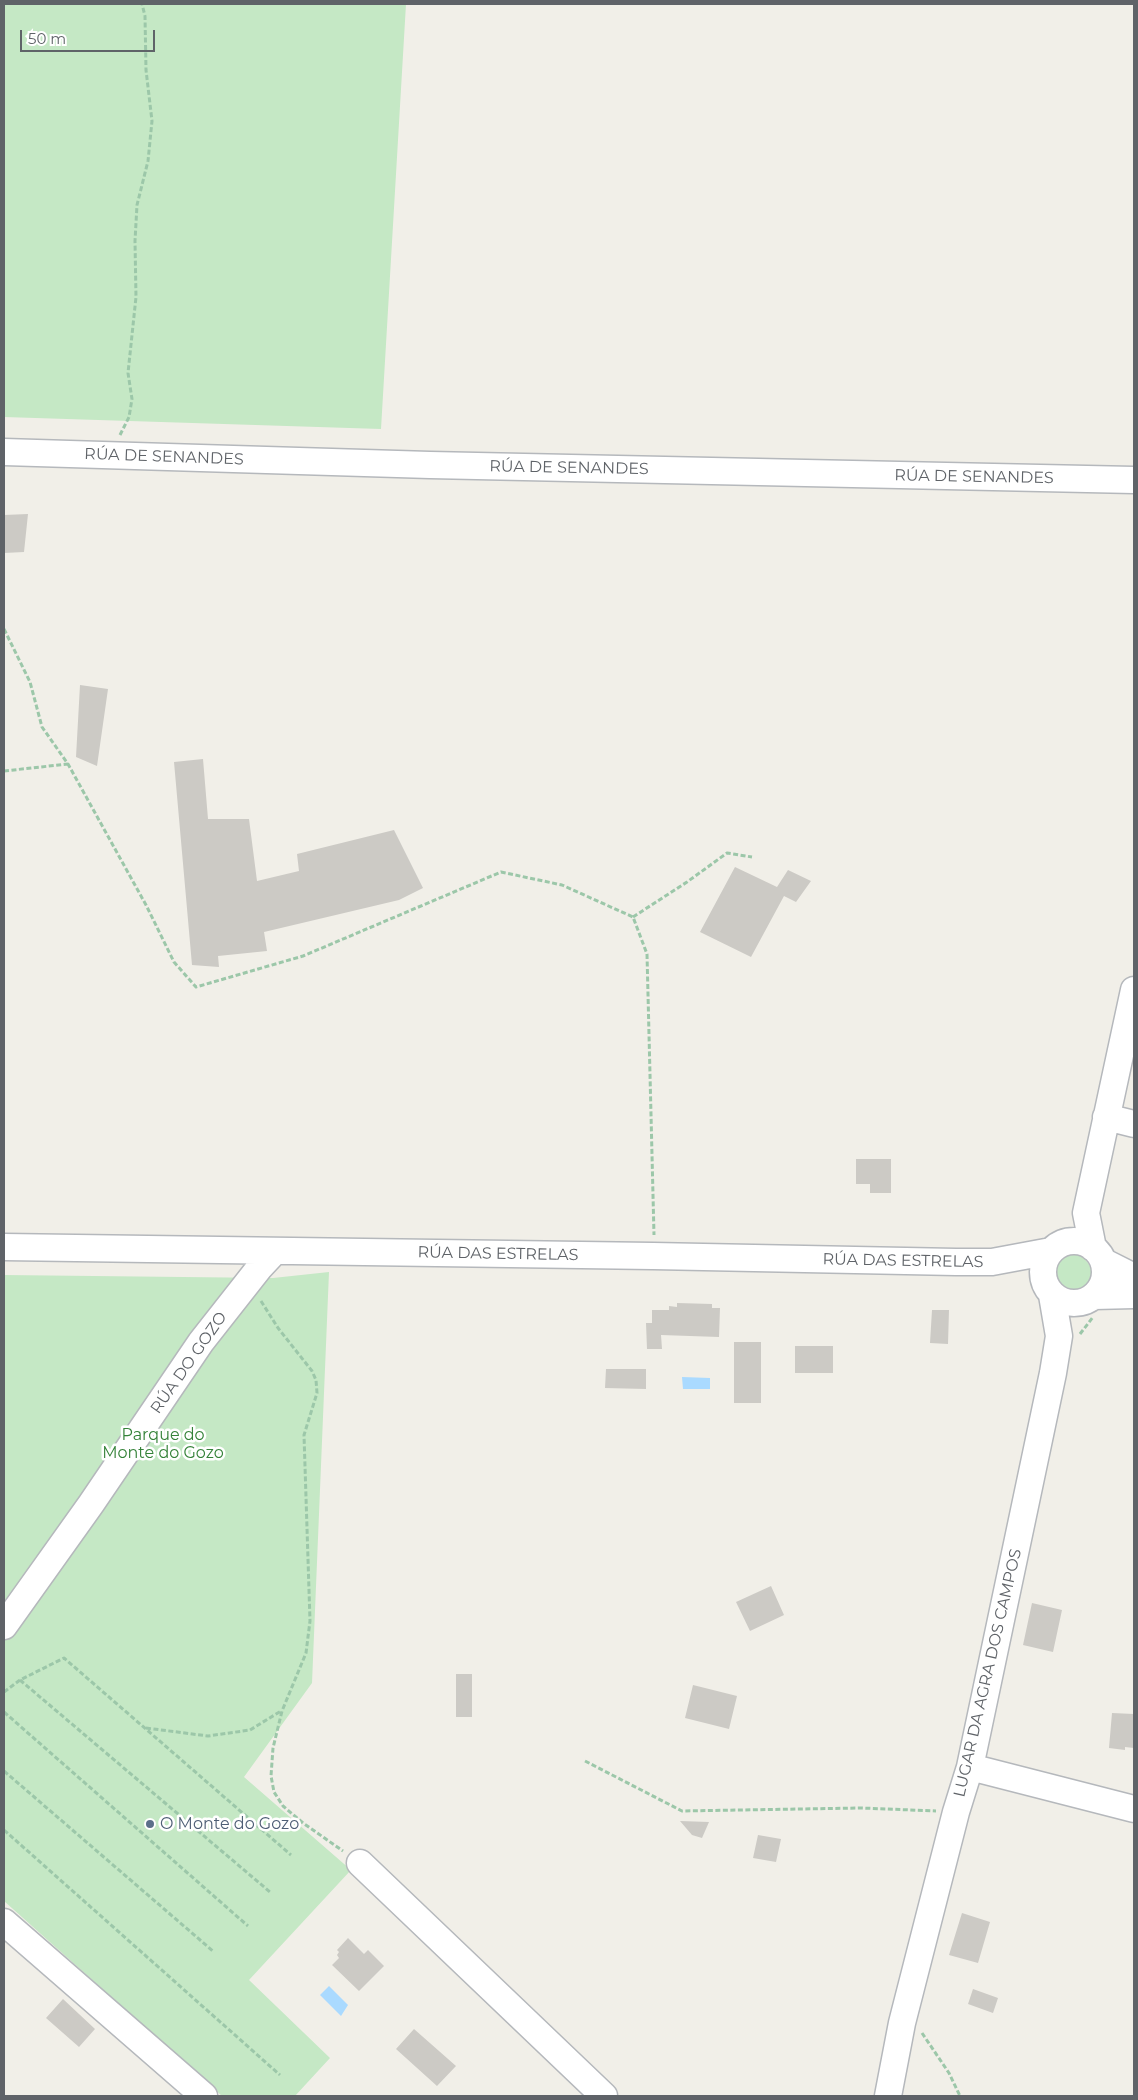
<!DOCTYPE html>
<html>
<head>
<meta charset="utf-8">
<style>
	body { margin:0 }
	#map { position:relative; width:1138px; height:2100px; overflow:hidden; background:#f1efe8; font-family:Montserrat,sans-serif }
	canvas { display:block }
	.frame { position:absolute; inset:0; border:5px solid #5f6368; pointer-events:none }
	.scale { position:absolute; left:20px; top:30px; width:135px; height:22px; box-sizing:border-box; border:2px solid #5f6368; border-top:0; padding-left:6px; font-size:15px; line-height:18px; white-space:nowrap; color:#5f6368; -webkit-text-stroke:4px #fff; paint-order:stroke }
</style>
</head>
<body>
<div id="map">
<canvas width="1138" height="2100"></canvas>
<div class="frame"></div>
<div class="scale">50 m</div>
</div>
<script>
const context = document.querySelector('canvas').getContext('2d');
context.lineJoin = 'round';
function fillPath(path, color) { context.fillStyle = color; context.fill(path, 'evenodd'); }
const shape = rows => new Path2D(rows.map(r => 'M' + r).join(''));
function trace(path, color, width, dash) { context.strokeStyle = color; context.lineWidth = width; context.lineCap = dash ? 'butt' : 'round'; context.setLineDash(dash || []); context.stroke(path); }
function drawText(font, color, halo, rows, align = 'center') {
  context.font = font + ' Montserrat,sans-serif'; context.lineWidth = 5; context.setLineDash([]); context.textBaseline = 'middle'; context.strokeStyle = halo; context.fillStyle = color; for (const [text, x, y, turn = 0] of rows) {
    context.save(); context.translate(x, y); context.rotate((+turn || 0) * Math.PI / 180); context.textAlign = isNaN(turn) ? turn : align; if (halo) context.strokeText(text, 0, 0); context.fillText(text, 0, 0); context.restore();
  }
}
const green = shape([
	[4,4,406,4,381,429,4,417],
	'1050 1275a21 21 0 1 1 42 0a21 21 0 1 1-42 0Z',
	[329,1272,312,1683,244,1777,351,1870,249,1980,330,2058,295,2096,222,2096,4,1901,4,1275,273,1278]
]);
const water = shape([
	[682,1377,710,1378,710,1389,683,1389],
	[329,1986,348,2005,341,2016,320,1995]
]);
const building = shape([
	[28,514,24,552,4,553,4,515],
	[80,685,108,689,97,766,76,757],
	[203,759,208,819,249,819,257,881,299,871,297,854,394,830,423,888,399,900,264,932,267,951,218,956,219,967,192,965,174,762],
	[735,867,777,887,788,870,811,881,796,902,784,896,751,957,700,932],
	[856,1159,891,1159,891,1193,870,1193,870,1184,856,1184],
	[677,1303,712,1304,712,1308,720,1308,719,1337,661,1335,662,1349,647,1349,646,1323,652,1323,652,1310,669,1310,669,1306,677,1307],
	[932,1310,949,1310,948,1344,930,1343],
	[734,1342,761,1342,761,1403,734,1403],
	[795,1346,833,1346,833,1373,795,1373],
	[606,1369,646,1369,646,1389,605,1388],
	[771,1586,784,1615,750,1631,736,1602],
	[1032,1603,1062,1610,1053,1652,1023,1645],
	[456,1674,472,1674,472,1717,456,1717],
	[693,1685,737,1696,729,1729,685,1718],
	[1112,1713,1134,1714,1134,1748,1125,1747,1125,1750,1109,1748],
	[680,1821,709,1822,702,1838,692,1835],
	[758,1835,781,1839,776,1862,753,1858],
	[962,1913,990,1922,978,1963,949,1955],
	[348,1938,364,1954,368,1950,384,1966,359,1991,332,1965,339,1958,337,1955,339,1952,337,1950],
	[973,1989,998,1998,993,2013,968,2004],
	[63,1999,95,2029,79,2047,46,2018],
	[414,2029,456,2066,437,2086,396,2049]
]);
const path = shape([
	[120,435,129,417,132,399,128,373,136,297,135,241,137,205,148,161,152,121,146,70,145,16,142,4],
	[4,629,30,682,42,727,68,764,146,905,174,962,196,987,303,956,501,872,562,885,633,917,647,954,654,1235],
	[4,771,68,764],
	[633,917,687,882,727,853,752,857],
	[261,1301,278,1328,312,1371,316,1380,317,1393,304,1435,310,1621,306,1653,282,1711,273,1748,271,1776,274,1792,283,1806,303,1823,343,1851],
	[1080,1334,1093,1317],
	[20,1680,270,1892],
	[4,1692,20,1680,64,1658,291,1855],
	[4,1712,248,1926],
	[146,1728,208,1736,250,1730,281,1711],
	[585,1761,682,1811,862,1808,936,1811],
	[4,1771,214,1952],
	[4,1830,280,2075],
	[922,2033,949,2073,960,2096]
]);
const minor = shape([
	[4,452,430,465,1134,480],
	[1106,1117,1134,1124],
	'1043 1272a31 31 0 1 1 62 0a31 31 0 1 1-62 0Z',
	[4,1247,653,1256,956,1262,992,1262,1051,1251],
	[1093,1248,1086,1213,1134,990],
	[1104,1262,1134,1277],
	[1094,1296,1134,1295],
	[4,1626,91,1504,201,1342,260,1267,275,1251],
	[970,1767,1134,1809],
	[360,1863,604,2096],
	[4,1922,204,2096],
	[888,2096,902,2023,956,1812,970,1767,1053,1373,1059,1336,1052,1295]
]);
const markers = [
	[150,1824,5,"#5c6f8a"]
];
const streetNames = [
	["RÚA DE SENANDES",164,457,2],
	["RÚA DE SENANDES",569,468,1],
	["RÚA DE SENANDES",974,477,1],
	["RÚA DAS ESTRELAS",498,1254,1],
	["RÚA DAS ESTRELAS",903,1261,1],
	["RÚA DO GOZO",189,1363,-55],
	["LUGAR DA AGRA DOS CAMPOS",988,1673,-77]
];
const parkNames = [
	["Parque do",163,1435],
	["Monte do Gozo",163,1453]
];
const serviceNames = [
	["O Monte do Gozo",160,1824]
];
fillPath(green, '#c5e8c5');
fillPath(water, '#aadaff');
fillPath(building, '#cccac5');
trace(minor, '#b5b8bc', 29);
trace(path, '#9cc7a9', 3, [5, 2.5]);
trace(minor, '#fff', 26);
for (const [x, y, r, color] of markers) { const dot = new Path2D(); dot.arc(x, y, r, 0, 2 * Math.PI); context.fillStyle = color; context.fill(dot); trace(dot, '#fff', 2); }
drawText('16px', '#5f6368', '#fff', streetNames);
drawText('16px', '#348238', '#fff', parkNames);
drawText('16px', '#4e5e75', '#fff', serviceNames, 'left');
</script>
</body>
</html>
